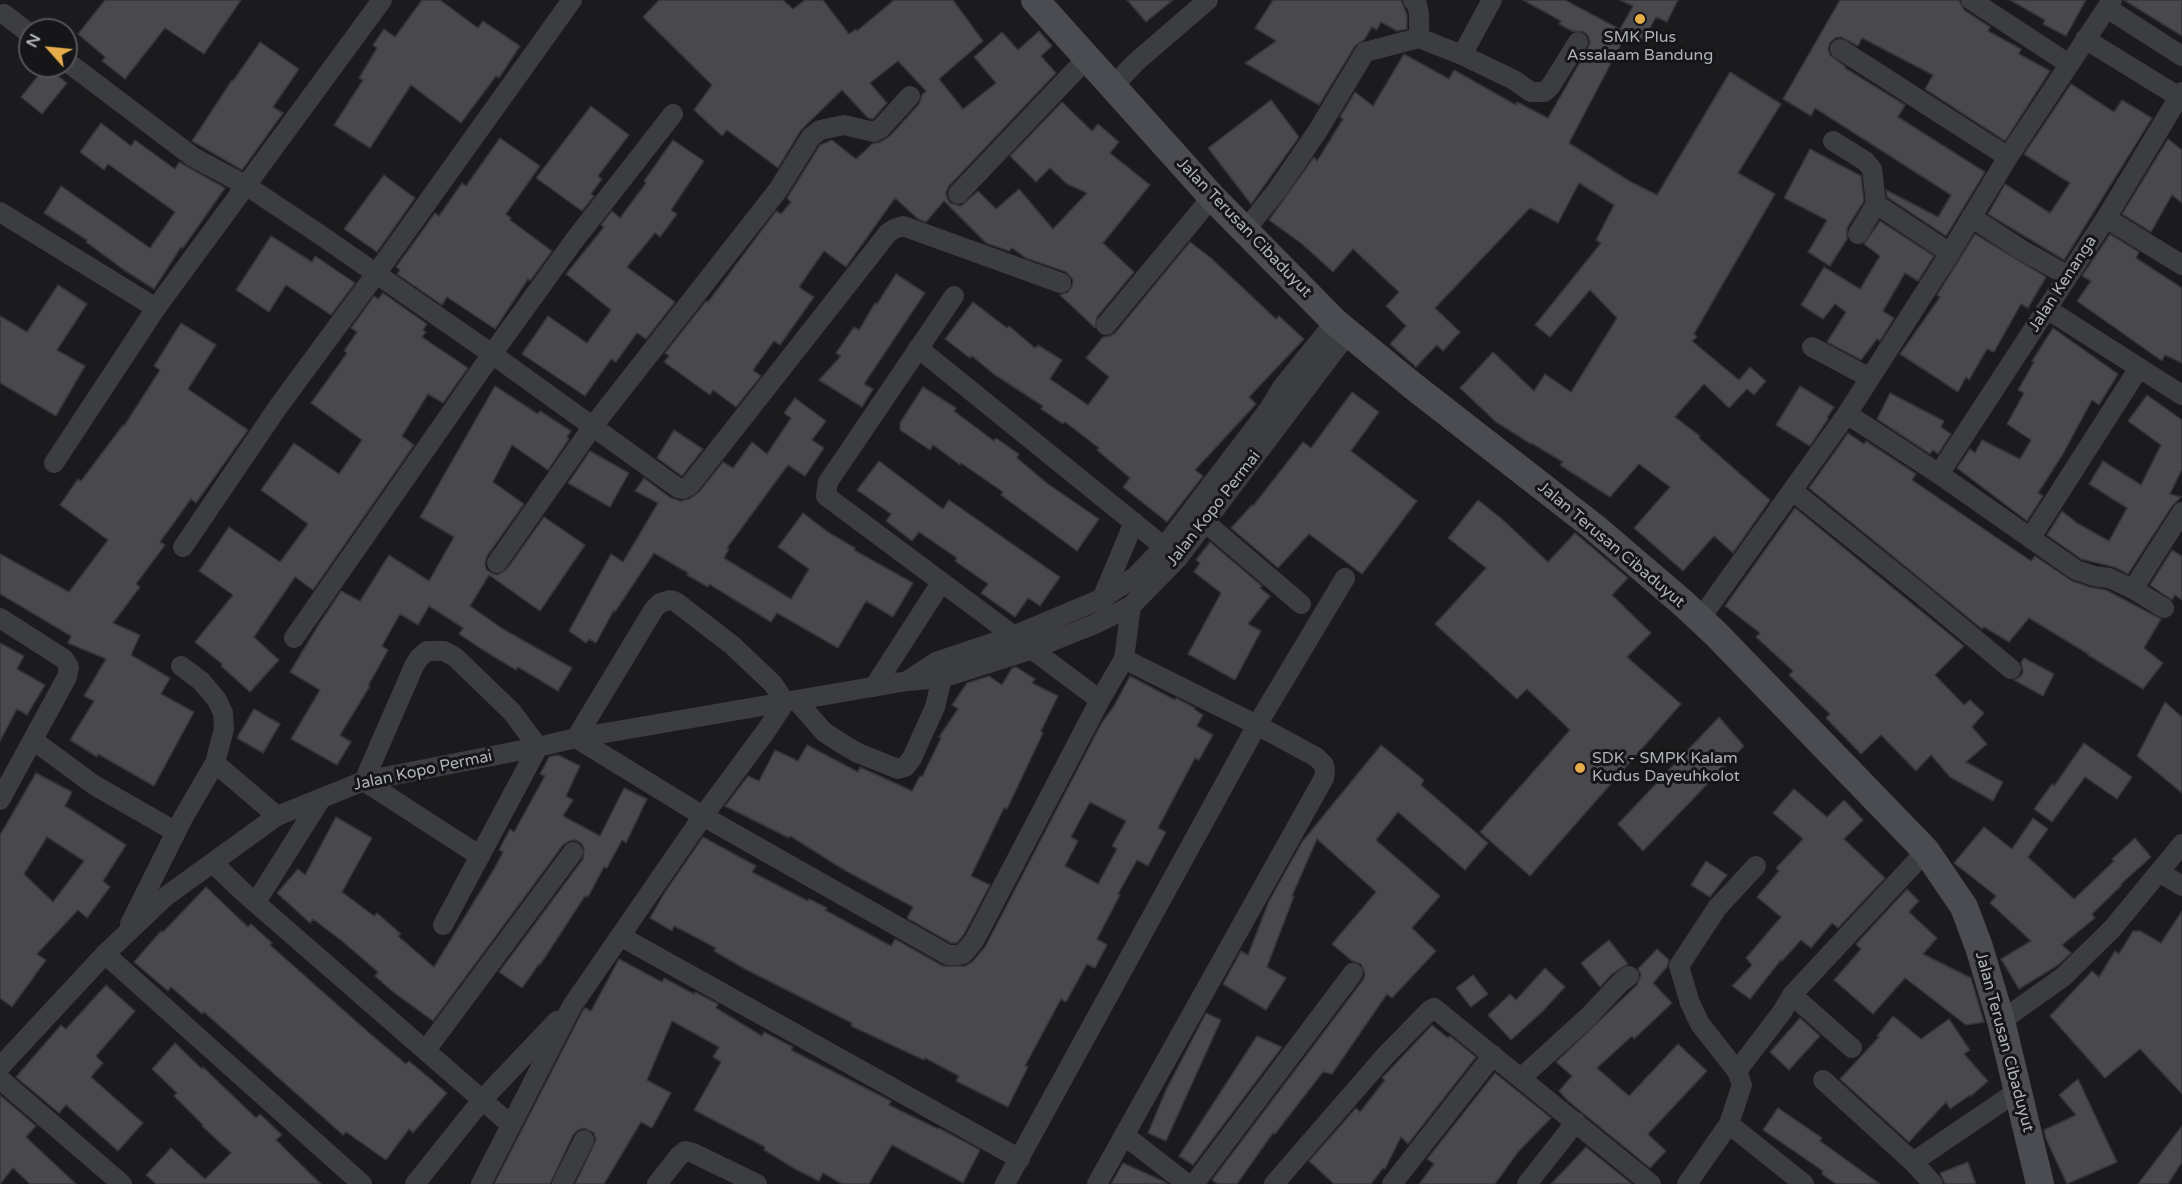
<!DOCTYPE html>
<html>
<head>
<meta charset="utf-8">
<style>
	body { margin:0 }
	#map { position:relative; width:2182px; height:1184px; overflow:hidden; background:#1b1b1d; font-family:"Varela Round",sans-serif }
	canvas { display:block }
	.north { position:absolute; left:18px; top:18px; width:60px; height:60px; box-sizing:border-box; background:#161618; border:2px solid #535459; border-radius:50%; rotate:297deg; font-size:16px; font-weight:700; line-height:24px; text-align:center; color:#aeb2bb }
	.north::after { content:''; display:block; margin:auto; width:21px; height:27px; background:#e6ae4a; clip-path:polygon(50% 0,100% 100%,50% 72%,0 100%) }
</style>
</head>
<body>
<div id="map">
<canvas width="2182" height="1184"></canvas>
<div class="north">N</div>
</div>
<script>
const context = document.querySelector('canvas').getContext('2d');
context.lineJoin = 'round';
function fillPath(path, color) { context.fillStyle = color; context.fill(path, 'evenodd'); }
const shape = rows => new Path2D(rows.map(r => 'M' + r).join(''));
function trace(path, color, width, dash) { context.strokeStyle = color; context.lineWidth = width; context.lineCap = dash ? 'butt' : 'round'; context.setLineDash(dash || []); context.stroke(path); }
function drawText(font, color, halo, rows, align = 'center') {
  context.font = font + ' "Varela Round",sans-serif'; context.lineWidth = 6; context.setLineDash([]); context.textBaseline = 'middle'; context.strokeStyle = halo; context.fillStyle = color; for (const [text, x, y, turn = 0] of rows) {
    context.save(); context.translate(x, y); context.rotate((+turn || 0) * Math.PI / 180); context.textAlign = isNaN(turn) ? turn : align; if (halo) context.strokeText(text, 0, 0); context.fillText(text, 0, 0); context.restore();
  }
}
const building = shape([
	[105,0,241,0,204,54,165,28,125,79,102,61,105,57,78,34,105,0],
	[422,0,440,0,478,28,483,21,520,46,499,78,496,76,461,123,411,85,370,148,334,125,363,80,359,78,377,48,373,45,384,29,395,37,422,0],
	[659,0,783,0,793,9,805,0,823,0,849,34,856,29,857,31,894,0,953,0,983,41,939,79,963,109,996,83,974,57,1002,32,1018,50,1039,31,1052,46,1041,56,1056,73,949,186,946,192,947,198,950,203,961,206,978,191,996,209,1019,189,1053,229,1087,193,1067,184,1050,168,1036,182,1010,156,1062,102,1092,131,1098,124,1119,142,1110,153,1150,185,1103,243,1134,272,1097,317,1095,328,1060,295,1068,292,1072,286,1073,280,1066,272,1026,258,1012,248,1009,251,986,243,944,201,926,222,918,219,895,198,846,267,824,251,799,287,814,297,780,345,774,341,753,370,761,376,736,407,713,390,710,395,664,362,669,356,665,353,706,301,708,302,776,211,781,214,791,202,787,198,820,145,832,140,856,159,872,144,880,142,890,136,919,104,922,95,926,91,898,61,870,83,887,103,873,119,868,118,842,90,801,130,778,168,727,130,722,136,694,110,712,85,643,17,659,0],
	[1127,0,1173,0,1146,22,1127,0],
	[1273,0,1401,0,1407,15,1407,29,1397,31,1381,22,1377,30,1372,27,1364,40,1355,46,1319,105,1245,63,1276,41,1255,28,1273,0],
	[1523,0,1565,0,1627,33,1569,143,1629,181,1657,195,1730,72,1781,104,1738,173,1775,194,1694,334,1697,337,1692,341,1739,380,1750,367,1766,381,1754,395,1747,389,1729,408,1704,384,1675,417,1700,436,1699,438,1770,500,1733,553,1714,536,1683,571,1634,528,1670,487,1639,464,1610,497,1560,465,1563,462,1531,443,1531,444,1496,422,1460,388,1493,352,1534,391,1545,374,1571,392,1617,318,1590,290,1550,337,1535,325,1601,243,1596,240,1614,205,1579,183,1558,223,1530,208,1435,308,1460,332,1443,351,1437,345,1416,367,1390,344,1406,326,1386,306,1399,292,1353,249,1333,272,1302,244,1269,220,1314,157,1317,161,1343,119,1340,117,1355,92,1373,106,1404,54,1449,79,1454,70,1516,105,1517,102,1548,118,1588,48,1590,42,1588,36,1584,32,1572,31,1559,24,1561,21,1523,0],
	[1620,0,1678,0,1667,22,1656,17,1643,41,1620,29,1633,6,1620,0],
	[1840,0,1959,0,1964,10,1990,27,1988,31,2021,49,2019,54,2050,71,2005,141,1925,89,1933,75,1862,38,1858,46,1841,37,1835,38,1830,43,1828,49,1830,55,1846,67,1845,68,1905,105,1898,117,1985,172,1946,236,1887,197,1886,190,1938,217,1951,195,1815,108,1811,116,1783,99,1840,0],
	[2010,0,2086,0,2066,36,2043,24,2045,20,2010,0],
	[2124,0,2182,0,2182,36,2124,0],
	[260,42,299,69,273,107,283,113,242,170,192,141,232,80,233,81,260,42],
	[46,66,67,83,42,114,21,97,46,66],
	[2071,84,2114,112,2122,100,2152,118,2064,260,1988,214,2005,184,2050,213,2070,183,2024,154,2071,84],
	[1271,100,1299,137,1251,204,1208,148,1271,100],
	[591,106,629,135,598,176,602,179,591,194,594,196,582,211,536,178,591,106],
	[101,123,131,146,135,140,175,169,179,162,225,188,183,248,181,247,154,289,124,270,86,242,87,240,44,213,61,186,150,248,175,212,108,164,104,170,80,152,101,123],
	[500,138,540,166,506,214,511,218,510,220,552,251,530,281,528,279,495,329,447,297,442,305,397,274,400,270,396,267,435,213,439,216,462,183,466,186,500,138],
	[2168,139,2182,150,2182,203,2172,195,2151,232,2122,214,2168,139],
	[673,140,704,161,671,210,677,214,660,237,655,233,627,267,675,302,646,339,637,333,616,362,611,359,585,396,522,354,548,316,587,343,611,310,566,274,604,227,601,225,612,211,620,218,646,183,644,181,673,140],
	[1810,149,1861,176,1864,201,1847,228,1847,239,1830,266,1808,252,1827,220,1784,198,1810,149],
	[384,175,415,198,377,252,344,229,384,175],
	[1880,221,1934,256,1918,281,1905,273,1883,311,1894,318,1880,341,1877,339,1861,360,1827,342,1846,312,1835,304,1823,319,1801,305,1824,267,1860,289,1880,256,1864,244,1880,221],
	[1975,234,2046,277,2028,308,2021,304,1994,352,1987,349,1969,380,1966,377,1958,392,1900,354,1940,297,1937,295,1975,234],
	[2110,234,2139,252,2136,258,2182,288,2182,363,2165,355,2162,361,2077,301,2091,281,2082,276,2110,234],
	[271,236,312,262,315,256,355,283,331,315,286,285,269,312,236,290,271,236],
	[1190,242,1211,258,1276,319,1279,316,1304,339,1249,397,1256,404,1195,470,1203,476,1167,522,1123,487,1130,478,1097,450,1099,448,1065,422,1063,424,1041,409,1043,406,995,375,972,356,970,358,945,339,973,302,1007,328,1009,326,1035,348,1038,345,1062,360,1050,379,1088,405,1109,377,1086,358,1103,337,1110,336,1115,333,1190,242],
	[896,274,925,293,864,384,873,389,862,407,819,380,841,356,836,353,854,327,859,330,875,303,877,304,896,274],
	[58,285,87,304,57,350,85,366,56,416,0,383,0,316,27,332,58,285],
	[383,293,427,324,423,330,426,332,422,337,468,368,443,403,428,394,402,436,414,445,313,590,295,577,254,637,279,660,250,692,221,666,222,664,195,642,233,595,199,571,229,527,280,562,308,524,261,490,294,443,339,474,362,440,311,403,347,353,344,351,357,332,351,328,374,296,378,299,383,293],
	[181,323,216,345,188,389,248,430,196,503,191,499,160,542,165,545,136,584,140,587,113,623,140,635,131,655,170,678,161,694,194,712,154,786,98,754,97,757,70,740,94,701,84,696,106,659,68,643,71,636,0,594,0,554,69,592,108,540,60,505,78,479,81,481,123,425,124,426,160,370,154,366,181,323],
	[2053,328,2118,374,2099,405,2092,400,2063,454,2038,493,2043,496,2027,521,1957,468,1970,449,1975,453,1982,440,2020,459,2031,440,2007,424,2024,393,2018,390,2034,362,2032,361,2053,328],
	[495,386,538,414,540,411,571,431,567,437,569,439,548,470,512,445,493,482,524,504,487,556,485,563,486,569,491,573,497,575,506,570,544,517,585,545,540,611,489,575,470,606,503,629,572,668,558,691,518,667,516,670,483,650,459,634,463,628,429,606,418,625,400,614,382,646,388,650,368,686,370,686,340,735,351,742,337,765,291,739,320,690,290,672,319,624,341,591,360,601,389,555,429,581,454,537,420,517,495,386],
	[1800,386,1834,407,1827,418,1828,419,1810,446,1776,425,1800,386],
	[923,387,956,408,954,411,994,441,996,438,1019,454,1017,458,1048,484,1099,519,1077,551,1001,495,1003,492,961,463,960,465,933,445,930,450,900,430,900,423,923,387],
	[1352,392,1379,412,1351,451,1417,501,1362,574,1309,534,1278,568,1231,528,1252,505,1253,506,1303,442,1311,448,1352,392],
	[1890,393,1944,421,1941,427,1951,434,1938,454,1933,450,1930,454,1877,419,1890,393],
	[2147,395,2182,420,2182,469,2170,494,2181,497,2172,506,2128,574,2114,567,2081,559,2047,535,2062,511,2077,523,2109,541,2127,508,2089,484,2103,461,2141,485,2161,445,2128,421,2147,395],
	[795,398,826,421,812,440,824,448,805,476,788,465,727,548,729,549,724,558,791,599,809,569,778,547,803,513,828,532,855,548,854,550,913,583,893,617,866,601,838,648,777,613,771,622,709,584,708,587,687,575,688,573,654,553,615,612,614,610,596,643,589,639,586,643,569,631,611,554,623,562,658,503,635,491,644,478,671,498,681,501,689,499,699,492,723,462,733,468,752,442,767,454,791,418,784,413,795,398],
	[674,430,703,449,682,476,657,458,674,430],
	[1848,433,1864,444,1866,441,1916,474,1912,480,2031,561,2035,556,2072,581,2090,587,2106,590,2161,619,2144,648,2163,663,2143,689,2088,655,2089,653,2088,654,2029,618,2009,642,1984,627,1982,629,1809,488,1848,433],
	[590,451,629,473,610,507,568,483,590,451],
	[879,461,943,509,949,500,1060,577,1040,606,1028,598,1015,617,981,593,988,584,955,561,957,558,919,532,912,541,886,521,891,514,857,490,879,461],
	[1478,500,1502,519,1548,562,1575,533,1628,578,1612,595,1651,633,1627,657,1681,704,1530,876,1480,832,1570,730,1527,689,1517,699,1435,624,1486,568,1448,538,1478,500],
	[1795,508,1964,646,1935,675,1964,705,1970,700,1984,713,1972,727,1987,744,1966,762,2003,782,1993,801,1950,777,1931,755,1916,771,1881,735,1861,754,1826,718,1830,714,1789,675,1793,671,1756,637,1760,633,1725,606,1795,508],
	[1210,542,1262,586,1260,588,1270,596,1248,624,1261,631,1235,680,1188,654,1221,593,1194,572,1200,563,1196,560,1210,542],
	[2172,550,2182,556,2182,600,2175,595,2172,600,2150,585,2172,550],
	[0,643,24,656,17,669,45,685,27,715,17,709,0,741,0,643],
	[2024,658,2054,674,2043,696,2014,680,2020,677,2023,672,2021,663,2024,658],
	[1016,667,1035,679,1032,683,1058,696,1041,731,1043,733,1007,809,1004,808,971,876,990,885,964,934,957,943,951,943,907,918,913,907,846,871,790,836,789,838,725,806,748,776,759,781,775,750,798,761,807,745,858,772,860,767,912,791,920,776,922,777,941,738,939,737,958,709,952,705,967,683,989,676,1002,685,1012,668,1016,667],
	[1130,676,1175,700,1176,698,1195,708,1194,709,1203,715,1197,726,1213,735,1199,760,1195,758,1158,828,1166,832,1148,866,1137,860,1118,894,1120,895,1097,939,1107,945,1095,968,1087,964,1066,1002,1061,999,1025,1066,1028,1067,1008,1107,956,1081,959,1076,925,1058,924,1060,851,1026,852,1023,745,969,714,951,716,948,674,926,672,931,650,918,665,892,703,837,756,866,752,872,808,901,809,899,827,908,825,910,891,946,895,939,943,966,965,966,972,962,985,947,1101,724,1114,706,1130,676],
	[1090,802,1126,821,1112,846,1117,849,1098,884,1065,866,1078,841,1071,837,1090,802],
	[2165,702,2182,717,2182,793,2137,756,2165,702],
	[254,709,280,724,263,753,237,738,254,709],
	[1719,717,1744,746,1643,851,1618,824,1719,717],
	[2084,743,2132,777,2117,799,2085,777,2052,822,2034,809,2052,784,2054,786,2084,743],
	[1381,745,1424,780,1421,785,1488,843,1465,870,1398,812,1376,840,1440,896,1412,928,1436,951,1392,998,1387,994,1332,1074,1323,1072,1275,1134,1273,1133,1237,1184,1218,1184,1212,1180,1363,980,1365,974,1361,964,1352,961,1332,944,1376,892,1317,839,1292,896,1294,896,1267,967,1286,978,1266,1010,1223,984,1241,951,1248,955,1269,901,1302,842,1381,745],
	[558,755,580,766,566,796,573,800,563,816,600,836,624,788,647,799,626,843,622,840,607,868,604,867,588,897,585,896,540,965,539,964,522,988,499,972,583,859,584,848,581,843,575,840,569,841,563,845,433,1021,392,991,375,976,378,972,342,941,313,919,310,923,277,893,298,869,305,875,336,817,372,838,342,892,374,916,377,913,401,934,398,936,434,967,494,869,503,852,499,850,510,829,514,832,545,776,540,774,549,757,558,755],
	[36,773,72,792,65,806,126,845,103,881,110,887,87,918,78,910,37,954,46,960,12,1007,0,998,0,835,36,773],
	[47,837,84,861,53,902,24,874,47,837],
	[1794,789,1827,817,1844,800,1863,820,1844,839,1885,878,1838,928,1832,923,1811,948,1801,940,1782,961,1781,960,1750,999,1732,986,1752,965,1746,958,1781,917,1757,897,1779,871,1776,868,1803,839,1773,813,1794,789],
	[2033,818,2048,829,2028,857,2074,899,2114,861,2112,859,2135,838,2151,857,2121,884,2122,885,2092,914,2095,918,2062,945,2071,953,2058,965,2019,989,2001,959,2031,941,1990,903,1996,896,1954,863,1984,827,2012,849,2033,818],
	[1706,861,1727,875,1710,897,1691,885,1706,861],
	[206,887,248,927,251,924,272,943,270,945,367,1031,406,1064,409,1061,447,1093,413,1133,409,1129,386,1160,346,1132,343,1135,204,1012,202,1014,171,987,168,991,134,962,161,931,163,932,206,887],
	[1907,889,1919,901,1909,912,1937,938,1923,954,1971,978,1984,1022,1966,1025,1905,978,1873,1014,1834,980,1861,949,1856,944,1907,889],
	[2182,911,2182,1094,2140,1049,2105,1078,2050,1016,2092,971,2099,977,2115,951,2119,954,2133,931,2140,931,2161,943,2182,911],
	[1609,940,1628,964,1612,974,1600,987,1581,963,1609,940],
	[1657,949,1669,960,1667,967,1653,983,1672,1003,1634,1039,1632,1036,1597,1068,1629,1096,1678,1044,1707,1071,1648,1134,1666,1151,1650,1168,1568,1101,1559,1091,1572,1076,1556,1062,1637,985,1641,975,1638,969,1657,949],
	[619,959,662,982,664,978,694,994,695,992,718,1004,716,1008,762,1036,764,1032,793,1047,791,1050,891,1101,889,1105,938,1129,939,1128,980,1150,963,1183,892,1145,869,1184,842,1184,823,1173,819,1181,795,1169,764,1150,765,1147,694,1110,721,1062,713,1057,719,1047,672,1021,647,1080,671,1093,652,1128,641,1122,604,1184,575,1184,596,1140,594,1133,584,1128,578,1130,573,1135,550,1184,494,1184,582,1012,585,1008,591,1011,619,959],
	[1545,968,1565,987,1543,1011,1511,1040,1488,1015,1510,994,1516,1000,1545,968],
	[1473,975,1488,994,1471,1007,1456,988,1473,975],
	[106,985,135,1011,96,1056,103,1063,91,1077,143,1123,118,1151,66,1105,59,1113,16,1077,61,1025,66,1029,106,985],
	[1206,1013,1221,1020,1166,1141,1148,1133,1166,1090,1206,1013],
	[1893,1016,1921,1039,1949,1019,1970,1050,1964,1054,1988,1081,1971,1096,1970,1095,1950,1109,1946,1102,1909,1142,1840,1079,1879,1037,1877,1036,1893,1016],
	[1800,1018,1820,1036,1789,1070,1770,1052,1800,1018],
	[1432,1025,1448,1038,1450,1036,1476,1057,1408,1144,1401,1137,1385,1169,1383,1168,1371,1184,1334,1184,1309,1161,1356,1108,1360,1112,1385,1080,1382,1078,1432,1025],
	[1257,1036,1282,1047,1193,1165,1179,1156,1257,1036],
	[175,1043,202,1069,203,1067,256,1118,260,1114,282,1135,276,1140,321,1184,156,1184,146,1175,171,1148,205,1179,231,1153,202,1126,203,1125,174,1096,177,1093,152,1069,175,1043],
	[1495,1073,1551,1118,1518,1152,1495,1184,1419,1184,1434,1164,1427,1159,1495,1073],
	[2078,1079,2117,1162,2067,1184,2046,1139,2044,1130,2076,1115,2059,1095,2078,1079],
	[0,1095,36,1126,26,1137,76,1184,30,1184,13,1168,0,1184,0,1095],
	[1778,1108,1822,1138,1820,1141,1880,1184,1836,1184,1822,1174,1823,1171,1763,1130,1778,1108],
	[2182,1126,2182,1162,2168,1184,2138,1184,2182,1126],
	[1586,1147,1632,1184,1551,1184,1586,1147],
	[1968,1162,1976,1184,1945,1184,1940,1173,1968,1162],
	[1123,1163,1165,1182,1167,1184,1111,1184,1123,1163]
]);
const street = shape([
	[1413,0,1417,5,1419,14,1419,38],
	[1971,0,2069,64],
	[2107,8,2182,56],
	[4,14,30,34],
	[2085,39,2179,97],
	[1840,49,2008,157],
	[1462,55,1514,80,1531,92,1544,92,1550,87,1578,42],
	[66,61,193,157,247,186,322,236,492,354,678,488,683,489,690,485,888,233,894,229,903,226,1061,283],
	[1112,87,1136,62,1208,0],
	[1833,141,1865,161,1872,169,1876,204],
	[958,194,1088,57],
	[0,212,156,308],
	[1971,217,2022,250,2068,276],
	[2106,218,2182,265],
	[1244,232,1278,189,1317,132,1365,52,1419,38,1462,55,1492,0],
	[1858,234,1876,204,1950,253],
	[954,296,828,482,826,496,1100,700],
	[2047,309,2182,395],
	[1106,325,1212,197],
	[1812,347,1870,378],
	[918,348,1174,555],
	[1847,414,1939,474,2076,570,2094,576,2109,578,2133,589,2182,512],
	[54,463,156,308,382,0],
	[1939,474,2106,218,2182,92],
	[1793,491,1921,594,2011,669],
	[1206,523,1301,604],
	[2031,537,2139,368],
	[183,547,278,407,376,274,572,0],
	[497,563,593,426,778,190,811,137,820,130,844,125,874,132,881,128,910,96],
	[2133,589,2164,608],
	[1101,601,1134,522],
	[0,618,64,659,69,667,67,677,0,800],
	[1700,619,1847,414,1950,253,2008,157,2112,0],
	[294,638,492,354,573,242,673,114],
	[910,679,936,662,1013,636,1101,599,1135,577,1164,547,1269,409,1283,386,1335,322],
	[874,687,941,583],
	[796,700,824,732,844,745,858,753,898,769,905,767,912,758,935,707,942,678,938,668],
	[33,740,94,785,176,832],
	[215,763,277,816],
	[213,863,242,891,511,1125],
	[2159,872,2182,886],
	[256,902,321,799],
	[130,924,183,818,215,763,224,729,223,713,217,700,201,681,181,666],
	[443,925,538,747,512,712,455,657,444,651,427,651,419,658,414,666,364,781,480,856],
	[620,936,1020,1159],
	[105,954,362,1184],
	[1792,995,1852,1048],
	[2001,1021,2063,977,2112,929,2182,844],
	[426,1050,573,852],
	[0,1067,105,954,165,897,277,816,364,781,538,747,576,738,907,681,942,678,1030,650,1095,624,1131,606,1178,558,1348,333],
	[1737,1071,1700,1024,1690,1003,1679,966,1717,908,1756,866],
	[1521,1078,1588,1017,1620,983,1629,976],
	[0,1079,122,1184],
	[1823,1080,1913,1162,1933,1184],
	[1729,1124,1804,1184],
	[1124,1135,1187,1184],
	[1913,1162,2019,1090],
	[415,1184,482,1100,557,1021],
	[481,1184,572,1006,703,816,766,731,785,702,773,684,732,645,676,602,670,600,660,603,654,609,576,738,703,816,731,832,948,955,956,955,963,954,974,941,1100,700,1124,659,1131,606],
	[562,1184,584,1140],
	[657,1184,679,1156,685,1151,693,1153,757,1184],
	[1005,1184,1257,725,1345,578],
	[1097,1184,1324,778,1325,771,1324,765,1316,757,1257,725,1124,659],
	[1194,1184,1353,973],
	[1274,1184,1385,1056,1430,1010,1434,1008,1651,1184],
	[1392,1184,1493,1055],
	[1527,1184,1576,1122],
	[1687,1184,1729,1124,1742,1085,1737,1071,1782,1012,1792,995,1926,851]
]);
const secondary = shape([
	[1035,0,1212,197,1335,322,1413,386,1594,527,1684,604,1716,634,1926,851,1964,907,1979,947,2001,1021,2040,1184]
]);
const markers = [
	[1640,19,6,"#e6ae4a"],
	[1580,768,6,"#e6ae4a"]
];
const poiNames = [
	["SMK Plus",1640,38],
	["Assalaam Bandung",1640,56],
	["SDK - SMPK Kalam",1592,759,"left"],
	["Kudus Dayeuhkolot",1592,777,"left"]
];
const streetNames = [
	["Jalan Terusan Cibaduyut",1244,228,46],
	["Jalan Kenanga",2063,284,-57],
	["Jalan Kopo Permai",1214,509,-52],
	["Jalan Terusan Cibaduyut",1611,545,40],
	["Jalan Kopo Permai",423,771,-12],
	["Jalan Terusan Cibaduyut",2004,1042,75]
];
fillPath(building, '#48484d');
trace(building, '#353539', 1.5);
trace(street, '#3c3d41', 20);
trace(secondary, '#4a4c51', 28);
for (const [x, y, r, color] of markers) { const dot = new Path2D(); dot.arc(x, y, r, 0, 2 * Math.PI); context.fillStyle = color; context.fill(dot); trace(dot, '#161618', 2); }
drawText('16px', '#aeb2bb', '#161618', poiNames);
drawText('16px', '#aeb2bb', '#161618', streetNames);
</script>
</body>
</html>
